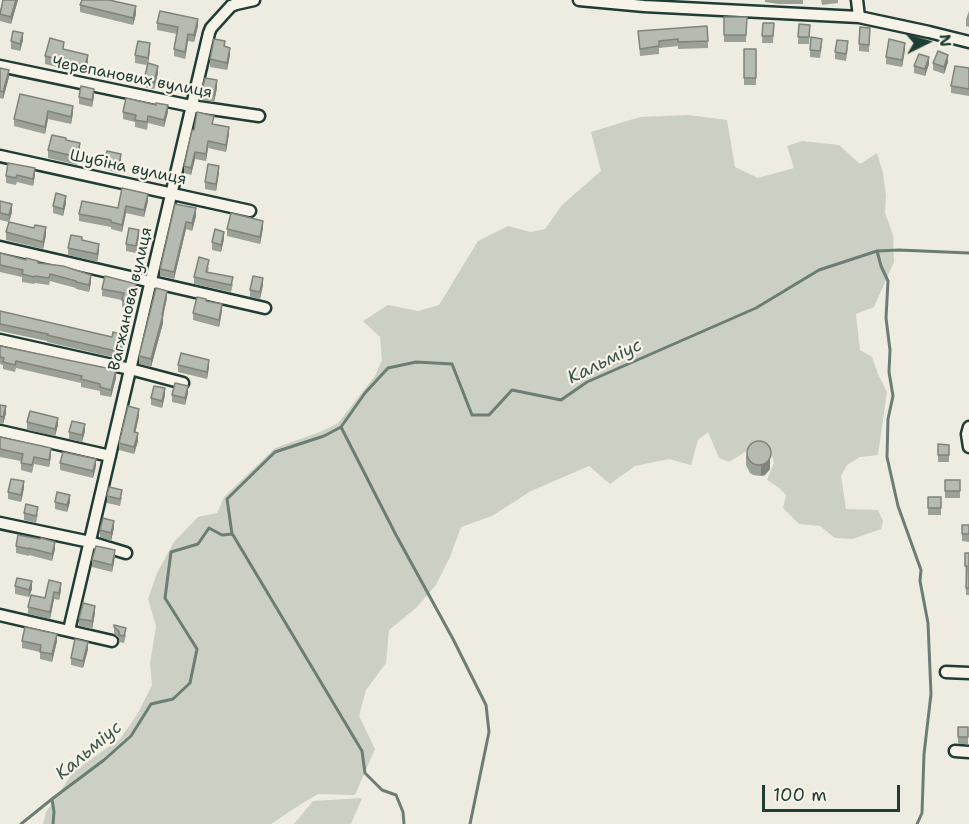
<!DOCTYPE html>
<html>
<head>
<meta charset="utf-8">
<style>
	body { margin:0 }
	#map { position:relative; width:969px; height:824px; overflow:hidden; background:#eeece1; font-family:"Shantell Sans",sans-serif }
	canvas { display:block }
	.north { position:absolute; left:897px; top:12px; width:60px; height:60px; -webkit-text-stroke:4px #f7f3e8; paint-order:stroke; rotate:85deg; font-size:16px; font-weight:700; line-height:24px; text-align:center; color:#1f3d34 }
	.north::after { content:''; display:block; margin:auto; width:21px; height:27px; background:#1f3d34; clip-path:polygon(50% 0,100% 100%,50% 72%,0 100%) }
	.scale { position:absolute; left:762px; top:785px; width:138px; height:27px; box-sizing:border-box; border:3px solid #1f3d34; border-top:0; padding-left:8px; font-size:18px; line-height:21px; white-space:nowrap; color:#1f3d34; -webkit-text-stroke:4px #f7f3e8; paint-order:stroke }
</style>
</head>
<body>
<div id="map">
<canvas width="969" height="824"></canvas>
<div class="north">N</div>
<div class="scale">100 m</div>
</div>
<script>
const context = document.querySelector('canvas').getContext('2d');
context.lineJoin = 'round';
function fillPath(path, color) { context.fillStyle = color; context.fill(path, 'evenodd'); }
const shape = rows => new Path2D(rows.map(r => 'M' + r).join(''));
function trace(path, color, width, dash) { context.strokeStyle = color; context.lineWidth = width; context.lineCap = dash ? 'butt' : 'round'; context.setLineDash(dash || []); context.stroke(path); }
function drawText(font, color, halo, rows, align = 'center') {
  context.font = font + ' "Shantell Sans",sans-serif'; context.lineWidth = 4.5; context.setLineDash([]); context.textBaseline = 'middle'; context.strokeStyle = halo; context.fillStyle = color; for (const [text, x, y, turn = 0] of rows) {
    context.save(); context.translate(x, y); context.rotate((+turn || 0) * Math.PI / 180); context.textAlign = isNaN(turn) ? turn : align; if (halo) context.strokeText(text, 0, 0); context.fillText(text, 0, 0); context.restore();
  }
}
const green = shape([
	[688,115,727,120,735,167,758,178,794,168,787,146,802,141,839,145,860,164,877,153,883,173,886,196,885,213,893,235,894,262,874,307,856,314,860,350,872,357,878,374,887,392,878,455,860,457,847,465,841,476,846,509,878,510,883,521,881,529,853,539,835,538,820,526,799,524,783,508,786,495,778,487,767,480,774,463,770,449,750,449,729,462,719,458,708,432,698,440,691,465,669,459,635,466,610,484,589,466,531,491,492,516,461,527,450,557,436,585,416,608,389,630,386,663,366,690,359,716,375,749,355,795,318,794,301,804,271,824,43,824,46,812,74,771,120,739,138,713,152,685,150,664,156,626,148,599,157,573,174,542,198,517,217,513,224,497,275,448,320,432,338,423,375,376,382,360,380,337,363,321,388,305,418,311,439,305,478,241,508,226,531,232,545,229,562,205,601,171,591,132,640,117],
	[362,798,351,824,294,824,313,801]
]);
const stream = shape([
	[877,251,881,266,888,281,886,318,890,350,889,372,893,396,888,419,887,457,898,506,921,570,920,581,928,623,931,694,924,754,922,813,917,824],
	[341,427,396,535,453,639,486,705,489,732,470,824],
	[233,535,362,751,365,773,382,790,396,795,403,812,404,824],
	[52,799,54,812,53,824],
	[21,824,52,799,104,760,131,736,151,704,173,699,190,683,197,649,165,598,171,552,198,544,209,528,222,535,232,534,227,499,275,452,324,436,341,427,365,393,388,368,416,362,452,364,472,415,489,415,512,390,561,400,587,382,756,308,819,270,877,251,899,250,969,253]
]);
const street = shape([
	[579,0,644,6,859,17,929,32,969,42],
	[857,0,859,17],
	[0,66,191,106,259,116],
	[0,156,250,211],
	[0,247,265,308],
	[0,340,130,369,183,383],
	[969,427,967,434,969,447],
	[0,431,110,456],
	[0,523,90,542,126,553],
	[0,615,112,641],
	[69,630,209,33,211,28,231,6,236,4,254,0],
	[946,672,969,673],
	[955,751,969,752]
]);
const wall = shape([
	[3,0,18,0,11,24,0,21,0,11],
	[765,0,803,0,803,4,778,4,765,2],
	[821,0,838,0,838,3,822,5],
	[80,5,136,14,133,25,80,12],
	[969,11,969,27,966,26,966,19],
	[724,17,747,17,746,42,724,42],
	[157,23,198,26,194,42,188,41,185,59,174,56,174,49,177,34,157,30],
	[763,23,774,23,773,43,762,43],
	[799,24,810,25,809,44,798,44],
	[870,28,869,52,859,51,859,44],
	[638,31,708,41,708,48,678,49,678,46,659,48,659,54,640,56],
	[23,40,20,51,11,49,11,41],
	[822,46,820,58,810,57,810,50],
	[225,47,230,55,227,70,210,67,210,59],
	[848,48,846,61,835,59,835,52],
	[744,49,756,49,756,85,744,85],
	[64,50,88,62,85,74,45,64,45,56],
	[150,50,148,63,158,73,154,89,144,87,144,80,147,65,135,63,135,55],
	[905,50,902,67,886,64,886,57],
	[948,62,944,74,933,70,933,63],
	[929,64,925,76,914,73,914,66],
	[0,68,9,77,3,99,0,98],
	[969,68,969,96,951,93,951,86],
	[217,88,214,102,201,100,201,93],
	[94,96,92,107,79,104,79,97],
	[73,106,73,113,71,124,48,119,45,134,14,126,14,119],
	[123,112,168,112,164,127,148,123,147,130,135,127,135,122,123,119],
	[214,124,229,134,226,152,208,148,206,161,195,159,191,175,184,173,184,166,194,130],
	[66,140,80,150,77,165,48,158,48,150],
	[121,161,119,173,104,169,104,162],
	[219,173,216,191,205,189,205,182],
	[35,175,33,186,17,182,16,185,6,183,6,176],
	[0,201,12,212,9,222,0,220],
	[148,201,144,217,126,213,122,232,111,229,111,227,79,221,79,214,118,208],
	[66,203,63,216,53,213,53,206],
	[175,204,196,216,192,231,186,229,174,279,160,276,160,269],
	[263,228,260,244,227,236,227,229],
	[6,232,46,235,43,249,6,240],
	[139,237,136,253,126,251,126,244],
	[224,239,221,252,212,250,212,242],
	[82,240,99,251,97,262,68,255,68,248],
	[0,253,38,263,91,282,89,292,76,289,76,288,50,281,49,285,35,283,34,284,22,282,22,277,0,272],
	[209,267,208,272,233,284,231,292,194,284,194,277],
	[263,285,260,299,250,297,250,290],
	[102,289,136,291,131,310,122,307,122,300,102,296],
	[167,298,163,316,163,323,151,367,139,364,139,356],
	[206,301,222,311,219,327,193,320,193,313],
	[0,311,124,342,120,359,47,342,47,341,0,331],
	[0,346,116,378,111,397,100,395,100,391,81,387,81,383,16,368,15,372,3,369,3,365,0,364],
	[178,365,209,367,207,379,178,372],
	[188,393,185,405,172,402,172,395],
	[165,395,162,408,151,405,151,398],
	[0,405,6,413,3,424,0,423],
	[139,416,135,433,138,441,134,454,119,450,119,443],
	[27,422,58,425,55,436,27,430],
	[85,431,82,442,69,439,69,432],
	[0,437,51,456,49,467,34,464,32,473,21,470,21,461,0,457],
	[938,444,949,445,949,462,938,462],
	[746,455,770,469,765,475,761,476,753,475,750,473,746,465],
	[60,463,96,466,93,478,60,470],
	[945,480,960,480,960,498,945,498],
	[24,488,21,502,8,499,8,492],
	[107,496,122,497,120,506,107,503],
	[928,497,941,497,941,515,928,515],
	[55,502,70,502,67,512,55,509],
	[24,513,38,514,36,523,24,520],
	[962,525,969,525,969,542,962,541],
	[114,528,111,541,100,537,100,530],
	[16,546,55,549,52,561,29,555,29,556,16,553],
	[965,553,969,553,969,595,966,595],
	[115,557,112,572,92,567,92,560],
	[49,580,61,590,59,600,54,599,50,619,28,614,28,607,45,598],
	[15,586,32,589,29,597,15,594],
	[95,613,92,629,79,626,79,619],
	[114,627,126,635,124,643,119,642,119,638,114,634],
	[22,641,57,641,52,662,40,659,40,652,22,648],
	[88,649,83,668,71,665,71,658],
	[958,727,968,727,968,744,958,744]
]);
const shadedWall = shape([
	[16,0,18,0,11,24,11,17],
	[136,6,136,14,133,25,133,18],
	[198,19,198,26,194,42,194,35],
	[23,33,23,40,20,51,20,44],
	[188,34,188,41,185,59,185,52],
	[150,43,150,50,148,65,148,58],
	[905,43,905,50,902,67,902,60],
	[230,48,230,55,227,70,227,63],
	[88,55,88,62,85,74,85,66],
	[948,55,948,62,944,74,944,67],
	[929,57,929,64,925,76,925,69],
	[158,66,158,73,154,89,154,82],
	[9,70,9,77,3,99,3,92],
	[217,80,217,88,214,102,214,95],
	[94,89,94,96,92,107,92,100],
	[168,105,168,112,164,127,164,120],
	[73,106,73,113,71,124,71,117],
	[48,111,48,119,45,134,45,127],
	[229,127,229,134,226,152,226,145],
	[208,141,208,148,206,161,206,154],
	[80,143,80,150,77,165,77,157],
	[195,152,195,159,191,175,191,168],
	[121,154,121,161,119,173,119,165],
	[219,166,219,173,216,191,216,184],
	[35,168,35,175,33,186,33,179],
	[148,194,148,201,144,217,144,210],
	[66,196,66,203,63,216,63,209],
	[12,204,12,212,9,222,9,215],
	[126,206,126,213,122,232,122,225],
	[196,208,196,216,192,231,192,223],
	[263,221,263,228,260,244,260,237],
	[186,222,186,229,174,279,174,272],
	[46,227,46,235,43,249,43,242],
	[139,230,139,237,136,253,136,246],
	[224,232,224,239,221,252,221,245],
	[99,244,99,251,97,262,97,254],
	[91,275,91,282,89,292,89,285],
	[263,278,263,285,260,299,260,292],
	[136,284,136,291,131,310,131,303],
	[167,291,167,298,163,316,163,323,151,367,151,359],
	[222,304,222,311,219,327,219,320],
	[124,335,124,342,120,359,120,352],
	[209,360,209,367,207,379,207,372],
	[116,370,116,378,111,397,111,390],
	[188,386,188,393,185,405,185,398],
	[165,388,165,395,162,408,162,401],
	[6,406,6,413,3,424,3,417],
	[139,409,139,416,134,439,134,432],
	[58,418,58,425,55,436,55,429],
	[85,424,85,431,82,442,82,435],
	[138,433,138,441,134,454,134,447],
	[51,448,51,456,49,467,49,460],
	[770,450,770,469,765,475,761,476,761,465],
	[96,459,96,466,93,478,93,471],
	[24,481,24,488,21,502,21,495],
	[70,495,70,502,67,512,67,505],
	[114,521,114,528,111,541,111,533],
	[55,542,55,549,52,561,52,554],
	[115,550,115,557,112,572,112,565],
	[32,581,32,589,29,597,29,590],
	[61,583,61,590,59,600,59,593],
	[54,592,54,599,50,619,50,612],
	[95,606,95,613,92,629,92,621],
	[57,634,57,641,52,662,52,654],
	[88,642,88,649,83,668,83,661]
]);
const building = shape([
	[3,0,16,0,11,17,0,14,3,0],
	[82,0,109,0,136,6,133,18,80,5,82,0],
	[160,11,198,19,194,35,188,34,185,52,174,49,178,27,157,23,160,11],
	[724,17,747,17,746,35,724,35,724,17],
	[763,23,774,23,773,36,762,36,763,23],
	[799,24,810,25,809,37,798,37,799,24],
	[707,26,708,41,678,42,678,39,659,41,659,46,640,49,638,31,707,26],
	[860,27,870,28,869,45,859,44,860,27],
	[13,31,23,33,20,44,11,41,13,31],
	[811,37,822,39,820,51,810,50,811,37],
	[50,38,64,42,63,49,88,55,85,66,45,56,50,38],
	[214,39,225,41,224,46,230,48,227,63,210,59,214,39],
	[889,39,905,43,902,60,886,57,889,39],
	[837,40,848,41,846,54,835,52,837,40],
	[138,41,150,43,148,58,135,55,138,41],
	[744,49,756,49,756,78,744,78,744,49],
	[938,51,948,55,944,67,933,63,938,51],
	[919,54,929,57,925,69,914,66,919,54],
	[148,63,158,66,154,82,144,80,148,63],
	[955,66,969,68,969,89,951,86,955,66],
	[0,68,9,70,3,92,0,91,0,68],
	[205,78,217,80,214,95,201,93,205,78],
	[81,86,94,89,92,100,79,97,81,86],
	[20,94,73,106,71,117,48,111,45,127,14,119,20,94],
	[126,98,156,105,156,103,168,105,164,120,148,116,147,122,135,120,136,115,123,112,126,98],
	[197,112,214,116,212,124,229,127,226,145,208,141,206,154,195,152,191,168,184,166,192,130,194,130,197,112],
	[52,135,66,138,66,140,80,143,77,157,48,150,52,135],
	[107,151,121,154,119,165,104,162,107,151],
	[8,163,35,168,33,179,17,175,16,178,6,176,8,163],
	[208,164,219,166,216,184,205,182,208,164],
	[122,188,148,194,144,210,126,206,122,225,111,222,111,220,79,214,82,201,118,208,122,188],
	[56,193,66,196,63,209,53,206,56,193],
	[0,201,12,204,9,215,0,213,0,201],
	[175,204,196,208,192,223,186,222,174,272,160,269,175,204],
	[231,213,263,221,260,237,227,229,231,213],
	[9,222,34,228,35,225,46,227,43,242,6,232,9,222],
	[129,228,139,230,136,246,126,244,129,228],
	[215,229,224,232,221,245,212,242,215,229],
	[71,235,82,237,82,240,99,244,97,254,68,248,71,235],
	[0,253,26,260,26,258,38,261,38,263,63,266,91,275,89,285,76,282,76,281,50,274,49,278,35,276,34,277,22,274,23,270,0,265,0,253],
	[199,257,209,260,206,272,233,277,231,285,194,277,199,257],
	[105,276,136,284,131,303,122,300,124,293,102,289,105,276],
	[253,276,263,278,260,292,250,290,253,276],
	[156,288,167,291,162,315,163,315,151,359,139,356,156,288],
	[197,297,206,299,206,301,222,304,219,320,193,313,197,297],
	[0,311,112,337,113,332,124,335,120,352,47,335,48,334,0,324,0,311],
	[0,346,116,370,111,390,100,387,100,384,81,379,82,376,16,361,15,365,3,362,4,358,0,357,0,346],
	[181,353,209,360,207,372,178,365,181,353],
	[175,383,188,386,185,398,172,395,175,383],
	[154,386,165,388,162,401,151,398,154,386],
	[0,405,6,406,3,417,0,416,0,405],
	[128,406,139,409,134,432,138,433,134,447,119,443,128,406],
	[30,411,58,418,55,429,27,422,30,411],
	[72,421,85,424,82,435,69,432,72,421],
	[0,437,51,448,49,460,34,457,32,465,21,463,23,454,0,449,0,437],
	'747 453a12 12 0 1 1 24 0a12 12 0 1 1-24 0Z',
	[938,444,949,445,949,455,938,455,938,444],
	[63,452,96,459,93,471,60,463,63,452],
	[11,479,24,481,21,495,8,492,11,479],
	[945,480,960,480,960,491,945,491,945,480],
	[109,487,122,490,120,499,107,496,109,487],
	[57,492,70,495,67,505,55,502,57,492],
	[928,497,941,497,941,508,928,508,928,497],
	[26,504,38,507,36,516,24,513,26,504],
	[103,518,114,521,111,533,100,530,103,518],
	[962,525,969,525,969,534,962,534,962,525],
	[18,535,40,539,41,538,55,542,52,554,29,548,29,549,16,546,18,535],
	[96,546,115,550,112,565,92,560,96,546],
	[965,553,969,553,969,588,966,588,967,566,965,566,965,553],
	[17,578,32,581,29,590,15,586,17,578],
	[49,580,61,583,59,593,54,592,50,612,28,607,31,595,45,598,49,580],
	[83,603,95,606,92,621,79,619,83,603],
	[114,625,126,628,124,636,119,635,119,631,114,627,114,625],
	[25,627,57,634,52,654,40,652,41,645,22,641,25,627],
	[75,639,88,642,83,661,71,658,75,639],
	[958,727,968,727,968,737,958,737,958,727]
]);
const streetNames = [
	["Черепанових вулиця",132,78,11],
	["Шубіна вулиця",128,168,12],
	["Вагжанова вулиця",131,299,-77]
];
const waterNames = [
	["Кальміус",605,362,-26],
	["Кальміус",89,751,-40]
];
fillPath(green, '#cccfc4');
trace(stream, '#6c7e74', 3);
trace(street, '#1f3d34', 15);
trace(street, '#f7f3e8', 10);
fillPath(wall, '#9ca197');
fillPath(shadedWall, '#7f837b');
fillPath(building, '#b5bbb0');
trace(building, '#7f837b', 1.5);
drawText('16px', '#1f3d34', '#f7f3e8', streetNames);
drawText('italic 18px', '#3f584f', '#f7f3e8', waterNames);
</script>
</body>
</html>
